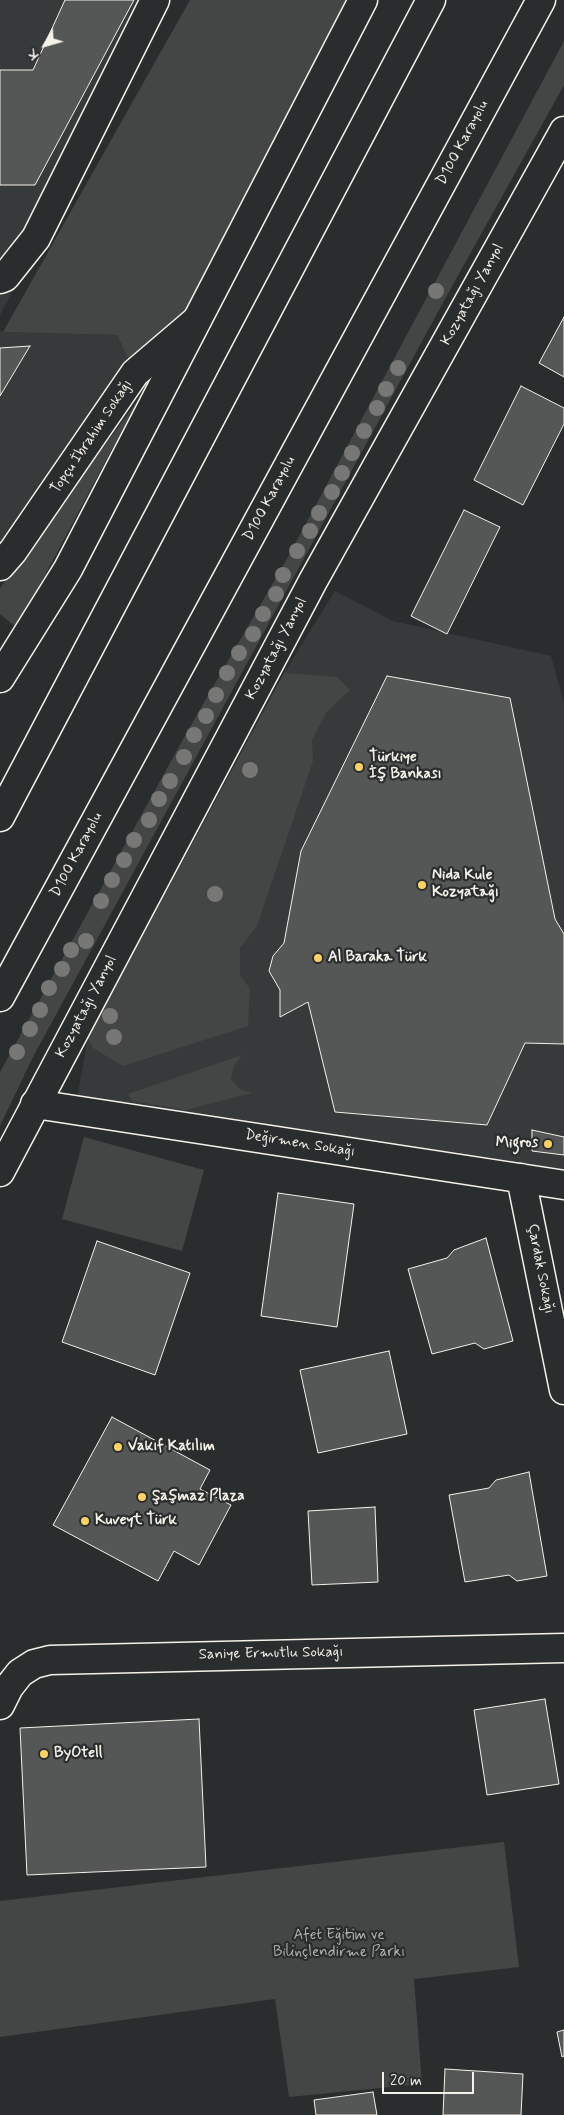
<!DOCTYPE html>
<html>
<head>
<meta charset="utf-8">
<style>
	body { margin:0 }
	#map { position:relative; width:564px; height:2115px; overflow:hidden; background:#2a2d2e; font-family:Mynerve,sans-serif }
	canvas { display:block }
	.north { position:absolute; left:20px; top:20px; width:50px; height:50px; -webkit-text-stroke:4px #2a2d2e; paint-order:stroke; rotate:232deg; font-size:14px; font-weight:700; line-height:20px; text-align:center; color:#f4f1e8 }
	.north::after { content:''; display:block; margin:auto; width:18px; height:22px; background:#f4f1e8; clip-path:polygon(50% 0,100% 100%,50% 72%,0 100%) }
	.scale { position:absolute; left:382px; top:2072px; width:92px; height:22px; box-sizing:border-box; border:2px solid #f4f1e8; border-top:0; padding-left:6px; font-size:15px; line-height:18px; white-space:nowrap; color:#f4f1e8; -webkit-text-stroke:4px #2a2d2e; paint-order:stroke }
</style>
</head>
<body>
<div id="map">
<canvas width="564" height="2115"></canvas>
<div class="north">K</div>
<div class="scale">20 m</div>
</div>
<script>
const context = document.querySelector('canvas').getContext('2d');
context.lineJoin = 'round';
function fillPath(path, color) { context.fillStyle = color; context.fill(path, 'evenodd'); }
const shape = rows => new Path2D(rows.map(r => 'M' + r).join(''));
function trace(path, color, width, dash) { context.strokeStyle = color; context.lineWidth = width; context.lineCap = dash ? 'butt' : 'round'; context.setLineDash(dash || []); context.stroke(path); }
function drawText(font, color, halo, rows, align = 'center') {
  context.font = font + ' Mynerve,sans-serif'; context.lineWidth = 4.5; context.setLineDash([]); context.textBaseline = 'middle'; context.strokeStyle = halo; context.fillStyle = color; for (const [text, x, y, turn = 0] of rows) {
    context.save(); context.translate(x, y); context.rotate((+turn || 0) * Math.PI / 180); context.textAlign = isNaN(turn) ? turn : align; if (halo) context.strokeText(text, 0, 0); context.fillText(text, 0, 0); context.restore();
  }
}
const built = shape([
	[0,0,167,0,0,315],
	[0,330,3,332,117,335,135,373,0,551],
	[335,591,393,621,551,656,564,703,564,1179,75,1109,88,1038,284,673]
]);
const green = shape([
	[190,0,366,0,197,320,135,373,117,335,3,332],
	[564,41,564,85,445,299,33,1057,0,1126,0,1072,187,732,288,557],
	[138,400,17,628,0,614,0,588],
	[284,673,337,677,350,690,326,713,312,740,313,761,257,926,240,948,240,975,250,989,248,1026,123,1066,93,1048,88,1038],
	[242,1055,234,1066,231,1079,240,1089,252,1093,185,1110,133,1101,128,1094],
	[84,1137,204,1170,182,1251,62,1219],
	[504,1842,519,1967,414,1979,422,2084,289,2097,275,1999,0,2037,0,1901]
]);
const building = shape([
	[65,0,134,0,35,185,0,185,0,70,33,70,65,0],
	[564,317,564,377,539,363,564,317],
	[30,346,0,396,0,348,30,346],
	[521,386,564,408,564,424,523,505,474,480,521,386],
	[464,510,500,527,447,634,411,616,464,510],
	[387,676,510,698,555,919,564,934,564,1044,525,1043,487,1125,335,1112,308,1002,280,1017,280,990,269,971,273,956,284,943,301,851,387,676],
	[532,1130,564,1137,564,1155,532,1151,532,1130],
	[278,1193,354,1204,337,1327,261,1316,278,1193],
	[486,1238,513,1341,484,1349,475,1343,432,1354,408,1269,447,1258,454,1250,486,1238],
	[97,1241,190,1273,155,1375,62,1342,97,1241],
	[389,1351,407,1434,318,1453,300,1370,389,1351],
	[112,1417,210,1470,200,1489,231,1505,199,1565,174,1551,158,1581,53,1525,112,1417],
	[529,1472,547,1576,517,1581,509,1575,465,1582,449,1495,489,1488,496,1480,529,1472],
	[375,1507,378,1582,312,1585,308,1511,375,1507],
	[545,1699,559,1784,487,1795,474,1710,545,1699],
	[199,1719,206,1867,27,1875,20,1728,199,1719],
	[564,2030,564,2056,562,2057,557,2032,564,2030],
	[445,2069,523,2074,521,2115,443,2115,445,2069],
	[373,2092,377,2115,316,2115,314,2100,373,2092]
]);
const minor = shape([
	[0,279,5,277,36,238,155,0],
	[0,566,13,551,135,373,197,320],
	[35,1104,564,1185],
	[521,1178,564,1390],
	[0,1705,9,1687,20,1673,34,1664,50,1660,564,1648]
]);
const major = shape([
	[0,1172,313,581,564,131]
]);
const highway = shape([
	[0,678,68,569,363,0],
	[0,817,431,0],
	[0,997,541,0]
]);
const trees = [
	[436,291],
	[398,368],
	[386,389],
	[377,408],
	[364,431],
	[352,453],
	[342,473],
	[332,492],
	[319,513],
	[310,531],
	[297,551],
	[283,575],
	[276,594],
	[263,614],
	[253,634],
	[239,653],
	[227,673],
	[216,695],
	[206,716],
	[194,735],
	[184,757],
	[250,770],
	[170,781],
	[159,799],
	[149,820],
	[134,840],
	[124,860],
	[112,880],
	[215,894],
	[101,901],
	[86,941],
	[71,950],
	[62,969],
	[49,988],
	[40,1010],
	[110,1016],
	[30,1029],
	[114,1037],
	[17,1052]
];
const markers = [
	[359,767,5,"#ffd166"],
	[422,885,5,"#ffd166"],
	[318,958,5,"#ffd166"],
	[548,1144,5,"#ffd166"],
	[118,1447,5,"#ffd166"],
	[142,1497,5,"#ffd166"],
	[85,1521,5,"#ffd166"],
	[44,1754,5,"#ffd166"]
];
const streetNames = [
	["D100 Karayolu",463,143,-62],
	["Kozyatağı Yanyol",473,295,-61],
	["Topçu İbrahim Sokağı",92,437,-56],
	["D100 Karayolu",270,499,-62],
	["Kozyatağı Yanyol",277,649,-62],
	["D100 Karayolu",77,855,-62],
	["Kozyatağı Yanyol",87,1007,-62],
	["Değirmen Sokağı",300,1144,9],
	["Çardak Sokağı",540,1269,79],
	["Saniye Ermutlu Sokağı",271,1654,-1]
];
const poiNames = [
	["Türkiye",369,758],
	["İş Bankası",369,775],
	["Nida Kule",432,876],
	["Kozyatağı",432,893],
	["Al Baraka Türk",328,958],
	["Migros",538,1144,"right"],
	["Vakıf Katılım",128,1447],
	["Şaşmaz Plaza",152,1497],
	["Kuveyt Türk",95,1521],
	["ByOtell",54,1754]
];
const parkNames = [
	["Afet Eğitim ve",339,1936],
	["Bilinçlendirme Parkı",339,1953]
];
fillPath(built, '#373a3a');
fillPath(green, '#444645');
fillPath(building, '#555756');
trace(building, '#f4f1e8', 1);
trace(minor, '#f4f1e8', 31);
trace(major, '#f4f1e8', 31);
trace(highway, '#f4f1e8', 31);
trace(minor, '#2a2d2e', 28);
trace(major, '#2a2d2e', 28);
trace(highway, '#2a2d2e', 28);
context.fillStyle = '#777875';
for (const [x, y] of trees) { context.beginPath(); context.arc(x, y, 8, 0, 2 * Math.PI); context.fill(); }
for (const [x, y, r, color] of markers) { const dot = new Path2D(); dot.arc(x, y, r, 0, 2 * Math.PI); context.fillStyle = color; context.fill(dot); trace(dot, '#2a2d2e', 2); }
drawText('15px', '#f4f1e8', '#2a2d2e', streetNames);
drawText('bold 15px', '#f4f1e8', '#2a2d2e', poiNames, 'left');
drawText('15px', '#b6b5af', '#2a2d2e', parkNames);
</script>
</body>
</html>
